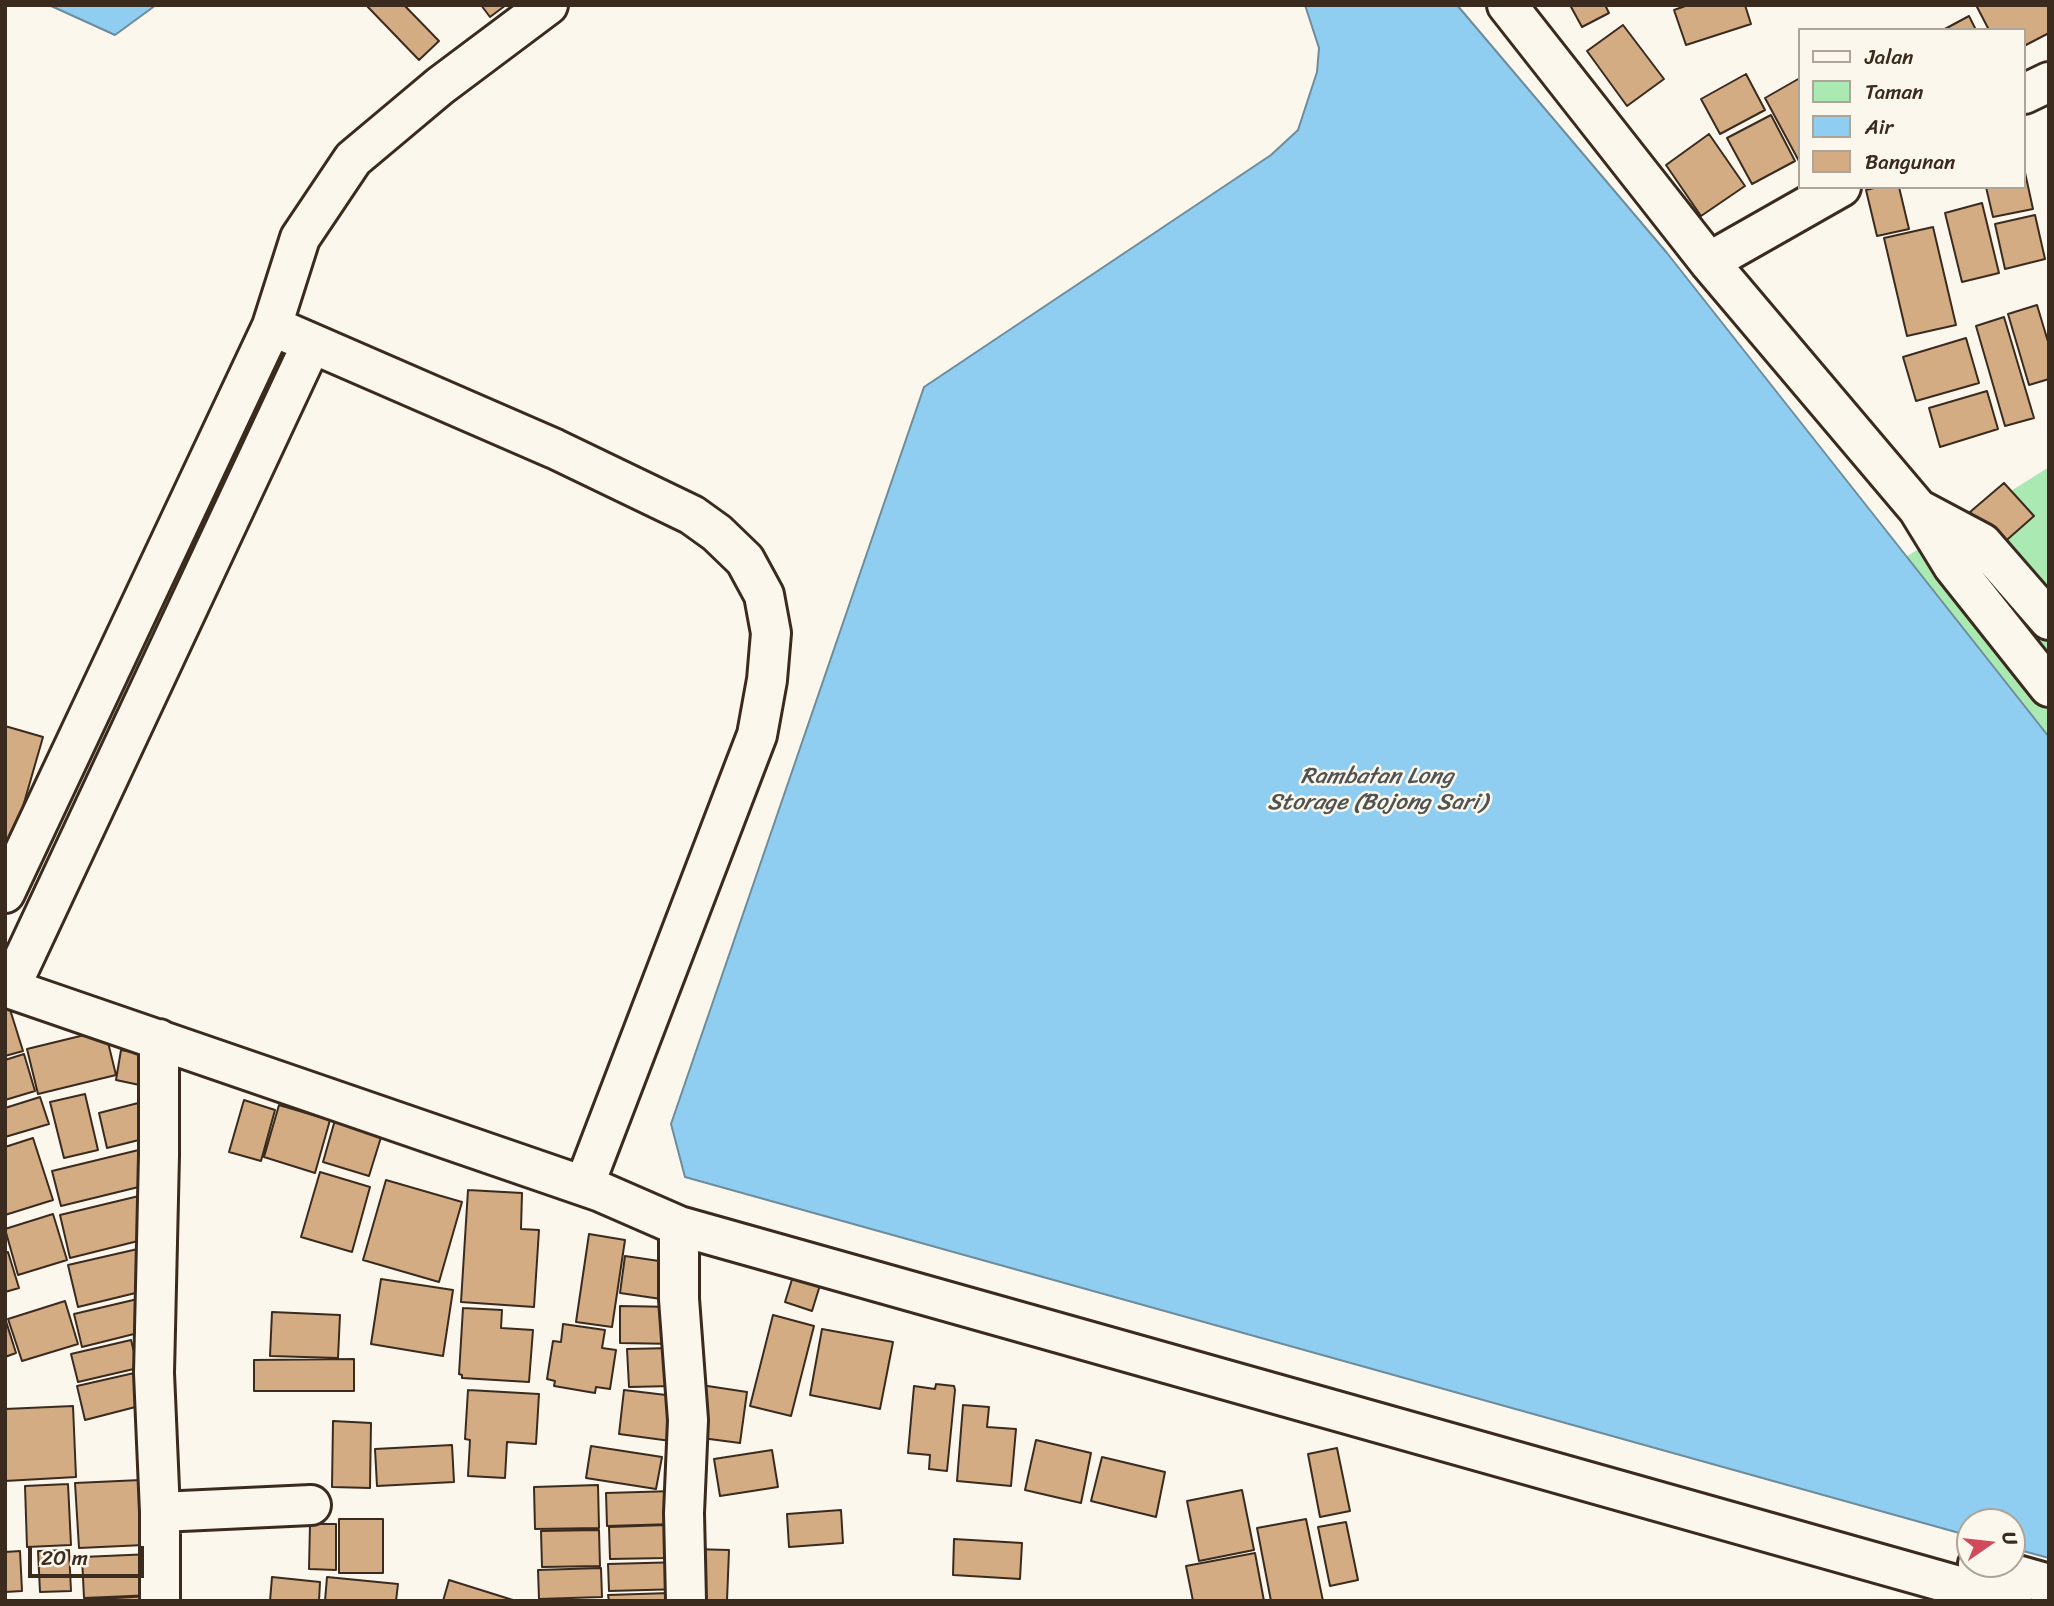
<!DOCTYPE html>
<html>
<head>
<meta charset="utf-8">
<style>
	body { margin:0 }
	#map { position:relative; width:2054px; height:1606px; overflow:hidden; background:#fbf7ec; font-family:Sriracha,sans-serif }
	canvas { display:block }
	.frame { position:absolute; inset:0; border:7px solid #3b2a1e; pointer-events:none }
	.legend { position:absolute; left:1798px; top:28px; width:228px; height:161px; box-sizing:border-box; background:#fbf7ec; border:2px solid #aea59a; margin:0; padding:9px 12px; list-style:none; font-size:21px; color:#3b2a1e }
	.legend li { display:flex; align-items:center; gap:14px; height:35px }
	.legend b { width:35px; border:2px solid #aea59a }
	.north { position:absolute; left:1956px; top:1508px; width:70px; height:70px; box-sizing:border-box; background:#fbf7ec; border:2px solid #aea59a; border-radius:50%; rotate:76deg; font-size:19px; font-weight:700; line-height:28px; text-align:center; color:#3b2a1e }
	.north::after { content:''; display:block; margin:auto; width:24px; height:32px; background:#d1495b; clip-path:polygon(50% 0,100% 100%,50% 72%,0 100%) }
	.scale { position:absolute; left:28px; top:1546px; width:116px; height:32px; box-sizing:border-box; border:4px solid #3b2a1e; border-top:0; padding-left:9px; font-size:21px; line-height:24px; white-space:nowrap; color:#3b2a1e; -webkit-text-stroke:5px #fbf7ec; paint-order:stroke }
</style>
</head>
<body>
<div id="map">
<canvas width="2054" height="1606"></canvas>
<div class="frame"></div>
<ul class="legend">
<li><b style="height:9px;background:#fbf7ec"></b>Jalan</li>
<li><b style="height:19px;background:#aaeab2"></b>Taman</li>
<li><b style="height:19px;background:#8fcef0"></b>Air</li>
<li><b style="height:19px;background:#d3ac84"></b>Bangunan</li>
</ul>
<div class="north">U</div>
<div class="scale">20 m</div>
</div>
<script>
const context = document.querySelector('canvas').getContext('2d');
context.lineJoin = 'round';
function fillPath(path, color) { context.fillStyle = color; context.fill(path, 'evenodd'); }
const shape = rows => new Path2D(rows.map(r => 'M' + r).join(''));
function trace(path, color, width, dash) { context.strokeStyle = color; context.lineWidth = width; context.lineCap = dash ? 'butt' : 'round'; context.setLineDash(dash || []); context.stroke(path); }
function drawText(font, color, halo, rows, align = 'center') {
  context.font = font + ' Sriracha,sans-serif'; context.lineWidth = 5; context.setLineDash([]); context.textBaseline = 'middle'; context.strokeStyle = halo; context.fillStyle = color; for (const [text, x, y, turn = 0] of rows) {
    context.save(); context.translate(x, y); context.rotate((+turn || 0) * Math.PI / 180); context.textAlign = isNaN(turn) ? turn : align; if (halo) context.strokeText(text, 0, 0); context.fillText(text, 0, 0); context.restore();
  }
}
const green = shape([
	[2049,467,2049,750,1901,560]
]);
const water = shape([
	[49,5,156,5,115,35,49,5],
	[1305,5,1457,5,1667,253,2049,737,2049,1558,2012,1548,2012,1522,1970,1522,1970,1536,685,1177,671,1124,924,387,1271,155,1298,130,1317,72,1319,48,1305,5]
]);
const building = shape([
	[366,5,404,5,439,41,419,60,366,5],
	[481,5,506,5,490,17,481,5],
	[1570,5,1605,5,1609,13,1582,27,1570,5],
	[1688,5,1745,5,1751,24,1686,45,1674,10,1688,5],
	[1976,5,2047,5,2049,9,2049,33,2024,46,2024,30,1989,30,1976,5],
	[1969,16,1976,30,1943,30,1969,16],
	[1623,25,1664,79,1627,106,1587,51,1623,25],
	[1746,74,1765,110,1720,134,1701,99,1746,74],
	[1800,78,1800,163,1765,98,1800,78],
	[1771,115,1795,161,1752,184,1727,138,1771,115],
	[1709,134,1745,186,1701,216,1666,165,1709,134],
	[2024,168,2033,209,1993,217,1986,187,2024,187,2024,168],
	[1878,187,1899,187,1909,229,1877,236,1866,190,1878,187],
	[1982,203,1999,273,1962,282,1945,213,1982,203],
	[2035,215,2045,259,2005,269,1995,224,2035,215],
	[1933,227,1956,325,1907,336,1884,238,1933,227],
	[2037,305,2049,345,2049,379,2029,385,2008,314,2037,305],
	[2004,317,2034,418,2005,426,1976,326,2004,317],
	[1966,338,1979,383,1916,401,1903,357,1966,338],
	[1987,391,1998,429,1940,447,1929,408,1987,391],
	[2004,483,2034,516,2000,546,1970,512,2004,483],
	[5,726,43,737,5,869,5,726],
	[5,1003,8,1003,23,1051,5,1056,5,1003],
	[105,1030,116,1075,38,1094,27,1049,105,1030],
	[121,1050,155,1056,149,1087,116,1080,121,1050],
	[24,1054,35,1091,5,1100,5,1060,24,1054],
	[85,1094,98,1150,64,1158,50,1102,85,1094],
	[40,1097,49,1124,5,1137,5,1108,40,1097],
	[150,1100,159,1135,107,1148,99,1113,150,1100],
	[244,1100,275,1110,261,1161,229,1152,244,1100],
	[279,1105,330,1120,315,1173,264,1157,279,1105],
	[335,1120,382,1134,369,1176,323,1162,335,1120],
	[33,1138,53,1200,5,1215,5,1147,33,1138],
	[147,1148,155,1183,61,1206,52,1171,147,1148],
	[320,1172,370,1187,352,1252,301,1237,320,1172],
	[386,1180,462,1202,439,1282,363,1260,386,1180],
	[468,1190,522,1193,521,1229,539,1230,534,1307,461,1302,468,1190],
	[143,1195,154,1237,70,1258,60,1215,143,1195],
	[53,1214,67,1260,18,1275,5,1229,53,1214],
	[589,1234,625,1240,612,1327,576,1322,589,1234],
	[142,1248,152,1289,78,1307,68,1265,142,1248],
	[8,1252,19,1288,5,1292,5,1253,8,1252],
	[625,1256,673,1263,668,1300,620,1293,625,1256],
	[794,1273,821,1282,812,1311,785,1302,794,1273],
	[381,1279,453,1290,443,1356,371,1344,381,1279],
	[146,1297,154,1329,82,1347,74,1314,146,1297],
	[65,1301,78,1344,22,1361,8,1319,65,1301],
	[620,1306,676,1307,676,1344,620,1343,620,1306],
	[463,1308,502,1310,501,1328,533,1330,529,1382,462,1378,462,1375,459,1374,463,1308],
	[272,1312,340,1315,338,1358,270,1356,272,1312],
	[773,1315,814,1326,791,1416,750,1406,773,1315],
	[5,1318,16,1353,5,1357,5,1318],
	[563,1324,605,1330,602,1348,616,1350,610,1389,596,1387,595,1393,554,1386,555,1381,547,1379,553,1341,561,1342,563,1324],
	[822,1329,893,1342,880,1409,810,1395,822,1329],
	[131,1340,138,1368,78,1382,71,1354,131,1340],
	[672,1348,673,1386,629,1387,627,1349,672,1348],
	[354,1359,354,1391,254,1391,254,1360,354,1359],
	[143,1371,151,1403,85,1420,77,1386,143,1371],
	[936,1384,954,1386,955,1390,947,1471,929,1469,930,1455,908,1453,914,1386,935,1389,936,1384],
	[701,1385,747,1392,740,1443,694,1437,701,1385],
	[468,1390,539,1394,536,1444,507,1442,505,1478,468,1476,470,1440,465,1439,468,1390],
	[624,1390,683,1397,678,1442,619,1434,624,1390],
	[963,1405,989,1407,987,1427,1016,1429,1011,1486,957,1481,963,1405],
	[73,1406,76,1477,5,1481,5,1409,73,1406],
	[333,1421,371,1423,370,1488,332,1487,333,1421],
	[1036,1440,1091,1453,1081,1503,1025,1490,1036,1440],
	[452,1445,454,1482,377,1486,375,1449,452,1445],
	[591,1446,662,1457,656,1489,586,1478,591,1446],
	[1337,1448,1350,1511,1320,1517,1308,1454,1337,1448],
	[772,1450,778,1487,720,1496,714,1459,772,1450],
	[1102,1457,1165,1472,1156,1517,1091,1501,1102,1457],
	[141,1480,144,1545,79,1548,75,1483,141,1480],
	[68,1484,71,1545,27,1547,25,1486,68,1484],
	[598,1485,599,1528,535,1529,534,1487,598,1485],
	[1242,1490,1254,1550,1199,1561,1187,1501,1242,1490],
	[674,1491,675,1524,607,1526,606,1493,674,1491],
	[841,1510,843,1543,789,1547,787,1514,841,1510],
	[339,1519,383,1519,383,1573,339,1573,339,1519],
	[1306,1519,1323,1601,1271,1601,1257,1528,1306,1519],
	[1346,1522,1358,1580,1330,1586,1318,1527,1346,1522],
	[310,1524,336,1524,336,1570,309,1569,310,1524],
	[666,1525,667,1558,610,1559,609,1527,666,1525],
	[599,1530,600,1566,542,1567,541,1531,599,1530],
	[954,1539,1022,1543,1020,1579,953,1575,954,1539],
	[692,1549,729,1550,727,1601,690,1600,692,1549],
	[69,1550,71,1591,40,1592,38,1551,69,1550],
	[20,1551,22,1591,5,1592,5,1552,20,1551],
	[1255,1553,1264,1601,1193,1601,1186,1566,1255,1553],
	[152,1554,154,1595,84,1598,82,1557,152,1554],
	[683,1562,683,1589,609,1591,608,1564,683,1562],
	[601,1568,602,1597,539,1599,538,1570,601,1568],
	[272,1577,320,1582,319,1601,270,1601,272,1577],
	[327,1577,398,1584,396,1601,325,1601,327,1577],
	[449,1580,516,1601,443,1601,449,1580],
	[670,1593,670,1601,609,1601,608,1595,670,1593],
	[150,1596,151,1601,80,1601,80,1600,150,1596]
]);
const minor = shape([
	[548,5,440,86,353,159,300,238,272,326,555,449,692,515,717,533,745,560,764,595,771,633,767,680,757,735,584,1186],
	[1507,5,1709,262,1918,509,1953,566,2049,687],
	[2024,94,2049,82],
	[1709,262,1841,187],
	[1920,510,1982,543,2049,620],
	[5,893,272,326],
	[5,987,601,1192,679,1226,2012,1601],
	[10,988,311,345],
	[159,1039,159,1155,154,1373,160,1512,160,1601],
	[679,1226,679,1299,688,1420,684,1513,686,1601],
	[160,1512,311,1505],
	[1978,1564,2049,1584]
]);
const waterNames = [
	["Rambatan Long",1377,777],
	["Storage (Bojong Sari)",1377,803]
];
fillPath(green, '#aaeab2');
fillPath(water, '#8fcef0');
trace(water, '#6d8c9c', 2);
fillPath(building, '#d3ac84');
trace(building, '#3b2a1e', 2);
trace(minor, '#3b2a1e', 44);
trace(minor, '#fbf7ec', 38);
drawText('italic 23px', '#505352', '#fbf7ec', waterNames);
</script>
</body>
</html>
